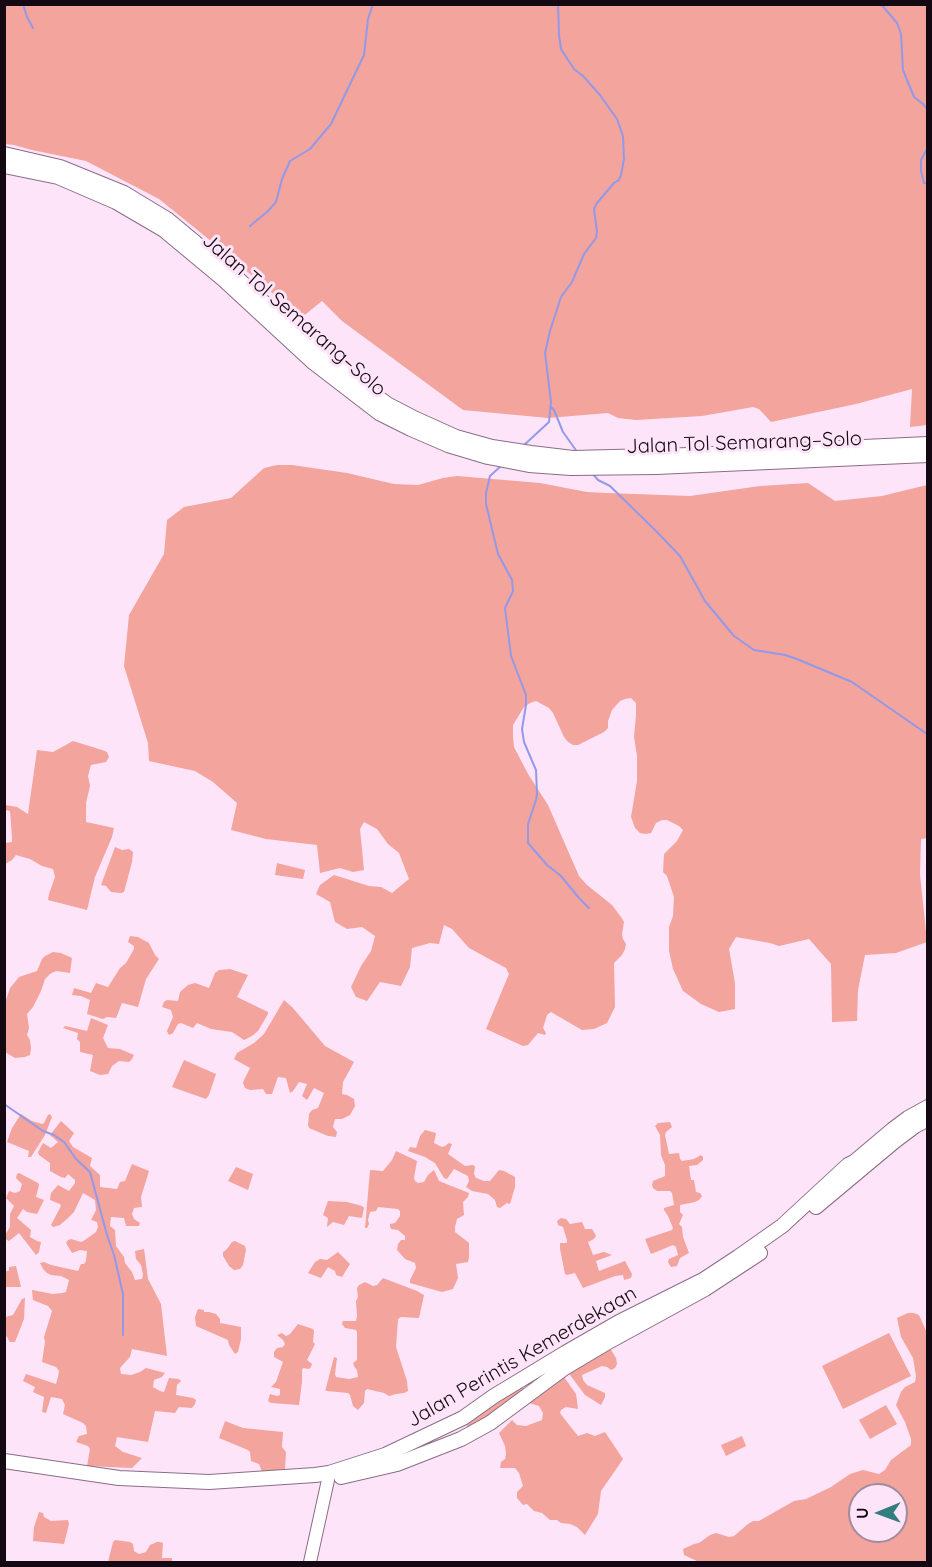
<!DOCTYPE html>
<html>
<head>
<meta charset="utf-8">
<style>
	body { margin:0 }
	#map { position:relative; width:932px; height:1567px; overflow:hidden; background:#fee4f9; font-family:Quicksand,sans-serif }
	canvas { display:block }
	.frame { position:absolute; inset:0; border:6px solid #140912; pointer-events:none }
	.north { position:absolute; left:848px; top:1483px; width:60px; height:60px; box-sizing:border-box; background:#fee4f9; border:2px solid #a08c9d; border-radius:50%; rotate:269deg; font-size:16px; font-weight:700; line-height:24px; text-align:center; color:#140912 }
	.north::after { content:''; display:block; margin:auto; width:21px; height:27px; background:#337c80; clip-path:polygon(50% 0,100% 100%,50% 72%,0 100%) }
</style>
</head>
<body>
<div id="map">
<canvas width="932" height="1567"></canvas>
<div class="frame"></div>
<div class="north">U</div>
</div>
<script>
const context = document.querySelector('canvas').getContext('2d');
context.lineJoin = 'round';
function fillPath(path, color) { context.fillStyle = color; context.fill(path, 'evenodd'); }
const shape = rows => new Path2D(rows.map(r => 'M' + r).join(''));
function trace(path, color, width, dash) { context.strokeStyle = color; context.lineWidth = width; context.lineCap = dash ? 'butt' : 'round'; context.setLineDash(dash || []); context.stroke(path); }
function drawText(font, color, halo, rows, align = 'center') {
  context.font = font + ' Quicksand,sans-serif'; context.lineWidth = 6; context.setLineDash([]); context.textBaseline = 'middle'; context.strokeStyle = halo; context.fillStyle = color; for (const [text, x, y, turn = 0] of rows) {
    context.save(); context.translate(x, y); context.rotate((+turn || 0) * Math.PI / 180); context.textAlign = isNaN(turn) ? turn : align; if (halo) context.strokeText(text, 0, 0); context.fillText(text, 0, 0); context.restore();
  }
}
const green = shape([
	[4,5,927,5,927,425,910,427,912,389,856,404,771,422,759,409,753,407,702,416,636,420,618,418,608,413,548,418,463,410,342,321,322,301,301,318,227,254,159,199,86,161,32,150,14,145,5,144],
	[277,465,292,465,347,473,394,484,418,485,443,478,457,476,540,483,587,492,607,493,690,496,760,486,808,483,835,501,882,496,927,485,928,838,921,839,920,874,927,942,896,953,865,955,858,990,857,1021,832,1022,831,964,809,939,779,946,770,943,736,937,729,949,735,983,735,1009,719,1012,701,1004,683,991,673,969,669,951,669,927,673,916,674,897,667,876,663,872,664,854,677,841,683,830,679,826,667,820,662,820,656,823,651,833,646,834,640,833,635,828,631,817,637,781,637,756,634,737,636,715,636,703,631,698,625,699,620,701,612,710,608,721,608,728,604,732,578,745,573,745,568,742,564,737,553,713,549,708,536,701,530,703,524,707,513,725,513,736,514,747,528,774,548,805,579,876,587,885,612,905,621,917,624,922,622,934,623,939,626,944,625,949,622,955,614,963,615,1007,607,1023,594,1029,582,1030,551,1012,547,1015,543,1028,546,1033,545,1035,538,1033,528,1045,523,1046,486,1029,509,974,506,968,469,948,452,929,444,925,439,944,430,943,412,948,410,967,401,986,380,982,367,1001,356,997,351,987,361,966,371,951,375,936,362,927,347,929,335,922,330,902,316,894,320,885,334,875,369,886,381,887,392,893,409,879,399,853,388,844,377,829,364,822,360,829,364,870,353,872,340,868,320,873,317,845,266,839,231,830,237,803,213,782,195,771,149,761,148,743,124,666,129,615,164,554,167,520,184,507,231,498,264,468],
	[73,741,102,750,107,752,109,757,106,762,91,765,88,776,90,786,86,803,86,822,114,828,112,837,95,877,87,910,48,900,49,894,55,877,53,869,42,866,30,859,16,855,12,860,5,864,5,843,12,842,12,837,10,811,5,810,5,805,17,807,28,814,37,750,53,752],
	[115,847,122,850,129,849,133,852,132,862,124,892,121,893,111,892,106,886,101,885],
	[277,863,305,870,303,879,275,875],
	[130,936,138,937,149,943,155,955,159,959,146,979,138,1007,122,1003,116,1018,107,1017,103,1019,87,1014,90,1000,81,996,72,995,74,988,91,993,96,983,108,987,120,968,126,963,134,949,134,946,128,942],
	[53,952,61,953,72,958,70,973,56,971,50,974,45,979,41,991,33,1007,27,1014,29,1028,27,1035,30,1040,31,1048,30,1055,25,1057,15,1058,5,1052,5,1003,10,988,19,977,37,971,42,959,45,956],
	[230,969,248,975,237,997,268,1012,268,1014,258,1031,252,1036,244,1040,232,1032,211,1029,197,1023,193,1028,181,1023,178,1024,173,1033,169,1035,167,1031,173,1017,171,1010,162,1007,164,1002,167,1000,178,1001,180,992,188,985,195,983,209,988,215,973,219,970],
	[284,1000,293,1008,325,1046,354,1062,343,1082,342,1094,347,1095,354,1099,355,1106,350,1115,342,1119,335,1119,333,1127,337,1132,336,1137,328,1136,309,1128,308,1125,309,1114,312,1110,318,1108,324,1093,314,1088,307,1100,302,1096,307,1084,299,1082,293,1091,290,1093,286,1078,278,1077,272,1094,266,1094,263,1089,250,1090,245,1088,243,1083,244,1080,250,1068,234,1059,237,1053,254,1043,264,1034],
	[91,1018,108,1025,103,1038,108,1048,120,1049,134,1055,132,1059,129,1062,119,1061,112,1066,108,1074,100,1075,90,1071,93,1055,80,1052,80,1042,77,1039,78,1033,63,1028,65,1026,70,1027,87,1031],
	[184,1060,216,1074,209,1095,206,1099,172,1087],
	[21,1114,32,1121,42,1124,44,1123,48,1115,50,1114,52,1117,45,1135,31,1157,28,1157,29,1151,7,1142,12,1128],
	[61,1121,74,1133,69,1141,73,1147,92,1158,90,1166,100,1175,100,1187,117,1189,120,1182,125,1181,132,1164,149,1171,141,1197,142,1207,134,1208,132,1214,134,1219,140,1223,139,1226,126,1226,124,1218,111,1217,110,1226,115,1230,116,1246,124,1257,125,1263,132,1272,135,1280,142,1279,143,1275,141,1265,136,1259,135,1251,144,1249,148,1279,161,1304,167,1356,132,1349,130,1357,120,1368,121,1374,131,1375,140,1372,146,1368,165,1373,162,1377,154,1380,153,1387,160,1391,164,1392,169,1378,179,1379,181,1381,177,1385,176,1395,193,1398,196,1400,195,1404,192,1408,179,1407,175,1413,155,1411,148,1442,117,1437,115,1446,123,1452,142,1458,132,1468,87,1466,90,1449,88,1446,76,1442,79,1436,87,1434,86,1426,83,1423,63,1414,65,1405,62,1399,51,1397,46,1413,42,1412,44,1397,33,1392,35,1387,23,1381,26,1374,56,1384,58,1377,59,1371,56,1367,42,1362,45,1342,44,1337,52,1311,48,1306,33,1300,32,1290,53,1294,62,1293,66,1292,69,1280,61,1276,51,1275,47,1273,43,1269,40,1263,44,1262,51,1265,78,1271,81,1264,84,1264,86,1261,87,1251,80,1250,72,1253,66,1243,68,1240,71,1239,81,1242,85,1240,96,1232,98,1227,97,1222,91,1220,96,1210,95,1200,83,1193,74,1212,68,1218,60,1225,53,1227,51,1225,61,1206,60,1204,50,1200,51,1193,58,1185,69,1191,75,1183,75,1180,68,1174,65,1178,61,1177,50,1171,50,1163,39,1155,38,1152,43,1143,51,1148,58,1142,50,1135],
	[670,1122,672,1127,666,1132,665,1135,669,1154,679,1153,680,1159,682,1161,694,1159,701,1155,703,1157,703,1160,697,1165,689,1166,691,1180,694,1180,696,1192,700,1193,702,1196,699,1200,695,1202,680,1205,680,1212,683,1215,679,1224,682,1227,683,1237,689,1253,680,1258,677,1266,671,1267,668,1262,669,1259,678,1255,676,1247,673,1245,651,1254,645,1239,672,1230,673,1228,668,1216,664,1210,664,1208,674,1205,672,1193,670,1191,657,1191,653,1188,652,1185,653,1181,665,1176,665,1165,661,1155,660,1135,655,1126,658,1123],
	[425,1130,436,1133,434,1143,442,1147,445,1146,449,1143,452,1144,448,1154,465,1166,473,1165,475,1166,474,1174,476,1178,484,1181,490,1181,499,1170,504,1171,515,1177,515,1187,510,1204,507,1203,500,1208,497,1207,495,1200,488,1194,472,1191,466,1187,469,1181,468,1176,454,1169,447,1179,444,1178,435,1163,425,1157,408,1151,410,1147,416,1148,420,1136],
	[396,1151,417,1161,414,1178,415,1181,418,1183,424,1182,428,1175,434,1170,439,1181,469,1193,468,1197,463,1202,464,1215,457,1219,455,1227,455,1232,469,1243,469,1257,468,1262,456,1264,458,1278,453,1289,442,1292,410,1283,410,1280,416,1268,415,1263,405,1259,397,1250,398,1244,401,1240,405,1240,405,1236,398,1230,391,1229,390,1226,390,1224,395,1223,400,1216,400,1211,398,1209,378,1207,376,1211,370,1212,368,1220,369,1224,367,1228,365,1228,370,1170,383,1171,392,1160],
	[236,1167,253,1174,248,1190,228,1181],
	[19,1173,38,1183,39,1185,36,1197,44,1200,37,1214,27,1212,23,1209,17,1218,31,1230,30,1237,37,1241,41,1242,39,1252,36,1255,19,1233,9,1241,5,1239,5,1235,10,1227,10,1214,14,1206,6,1198,9,1191,15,1193,20,1191,22,1184,16,1178,17,1174],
	[328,1201,347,1202,362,1206,364,1208,362,1218,349,1216,344,1225,333,1222,327,1227,328,1218,323,1215],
	[561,1218,566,1219,570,1224,582,1222,585,1229,592,1229,594,1232,596,1236,594,1239,588,1242,593,1255,604,1252,612,1255,596,1261,599,1271,625,1261,632,1274,631,1278,624,1280,623,1275,615,1276,583,1288,575,1273,567,1275,565,1274,560,1249,560,1243,567,1243,567,1240,563,1227,558,1225,557,1221],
	[235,1241,245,1246,246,1250,243,1265,240,1269,234,1270,229,1266,223,1256,223,1252,227,1249,232,1242],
	[338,1252,350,1264,342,1277,336,1275,335,1271,328,1267,321,1278,308,1273,315,1262,320,1259,327,1260],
	[16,1266,21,1287,5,1287,5,1271,9,1271,9,1267],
	[383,1278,417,1291,424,1295,419,1318,401,1317,398,1319,396,1347,407,1381,408,1391,404,1393,396,1394,389,1396,384,1393,367,1389,365,1391,364,1403,358,1410,353,1406,350,1395,348,1393,327,1391,325,1390,326,1388,334,1357,337,1358,335,1374,336,1377,349,1379,358,1377,357,1370,354,1366,353,1363,357,1360,357,1332,356,1330,345,1328,342,1324,343,1321,356,1321,357,1316,356,1301,358,1297,357,1288,359,1285,365,1282,373,1286,377,1285],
	[25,1298,24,1319,15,1342,10,1342,7,1337,5,1336,5,1317,13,1315,22,1299],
	[198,1309,204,1310,204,1312,209,1312,216,1314,220,1319,220,1323,241,1327,241,1339,238,1352,235,1354,229,1345,228,1340,196,1326,195,1317],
	[908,1313,914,1313,919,1315,927,1333,927,1562,699,1562,684,1555,683,1549,694,1544,699,1543,710,1535,716,1533,729,1537,734,1536,748,1524,753,1521,759,1521,794,1501,806,1499,831,1487,850,1474,863,1470,879,1474,885,1470,891,1460,911,1445,911,1439,905,1422,896,1405,901,1392,905,1387,915,1382,916,1376,913,1358,901,1337,897,1318],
	[860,1495,896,1495,896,1531,860,1531],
	[298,1324,313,1329,314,1331,313,1342,315,1344,307,1360,312,1364,311,1367,309,1369,303,1368,302,1370,302,1382,299,1405,271,1403,268,1401,270,1394,277,1396,280,1395,280,1389,271,1387,276,1382,283,1362,274,1357,274,1352,277,1348,283,1347,285,1344,283,1340,277,1335,282,1333,286,1336,290,1334],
	[889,1333,911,1376,843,1409,822,1366],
	[608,1345,616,1358,617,1364,615,1368,611,1370,607,1367,602,1366,582,1375,583,1380,587,1385,605,1393,605,1397,601,1405,585,1395,567,1371],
	[564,1377,576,1394,578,1409,566,1407,561,1410,560,1413,566,1421,578,1436,587,1433,595,1436,605,1432,623,1459,601,1491,598,1514,585,1535,577,1527,570,1524,561,1523,557,1520,550,1520,542,1513,534,1511,527,1504,523,1505,517,1498,517,1492,523,1486,519,1473,515,1468,500,1468,501,1462,505,1459,506,1454,505,1446,499,1433,512,1420,517,1425,526,1426,542,1420,543,1413,539,1406,529,1403],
	[522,1387,526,1389,474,1429,467,1427,467,1421,469,1419],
	[886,1405,897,1424,870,1439,859,1420],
	[225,1421,243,1428,283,1432,282,1447,286,1452,285,1469,262,1472,259,1464,251,1461,250,1452,248,1450,219,1438],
	[742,1436,746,1446,726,1456,721,1445],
	[39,1512,43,1513,44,1517,51,1521,68,1520,69,1524,64,1544,33,1541,34,1527],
	[115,1540,130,1542,133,1544,134,1551,139,1554,146,1552,150,1545,157,1542,160,1542,163,1543,162,1558,172,1558,172,1562,108,1562,113,1542]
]);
const stream = shape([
	[23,4,27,17,33,28],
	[881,4,897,23,901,34,903,70,914,97,923,104,928,110],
	[928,147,921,160,921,171,924,183,928,183],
	[250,226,268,211,276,202,282,179,290,161,310,149,331,124,364,55,368,19,373,4],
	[551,407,554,410,563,432,578,453],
	[523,446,549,422,551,402,545,353,550,331,561,297,572,282,584,254,596,238,597,232,594,209,597,203,614,183,619,180,621,175,624,159,623,136,617,119,600,95,583,76,574,69,561,49,559,35,558,4],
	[501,466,490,476,486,493,486,504,498,554,512,580,513,591,505,608,511,656,526,695,526,705,522,729,524,742,536,770,537,794,536,800,528,824,528,843,547,865,561,876,579,898,589,908],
	[592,473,598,480,610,486,656,531,680,556,705,601,734,636,754,650,785,655,797,659,852,682,927,734],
	[4,1104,43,1131,54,1135,64,1142,76,1159,90,1172,107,1235,114,1255,123,1294,123,1335]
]);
const major = shape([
	[310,1562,328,1480]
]);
const highway = shape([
	[4,154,60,167,124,193,167,219,227,269,315,349,345,373,387,404,416,419,456,437,492,447,531,453,573,458,691,455,928,444],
	[4,166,58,177,116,202,164,230,223,279,314,363,379,413,411,429,448,445,488,457,529,465,571,468,656,467,928,455],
	[816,1207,895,1141,915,1126,928,1119],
	[4,1461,119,1478,209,1482,315,1475,329,1473,385,1455,463,1418,494,1396,565,1353,619,1322,703,1280,738,1257,782,1226,848,1165,854,1162,892,1130,908,1118,928,1107],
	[341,1477,397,1464,461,1439,490,1423,563,1369,610,1341,705,1289,760,1253]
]);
const streetNames = [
	["Jalan Tol Semarang–Solo",294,315,41],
	["Jalan Tol Semarang–Solo",744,443,-2],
	["Jalan Perintis Kemerdekaan",522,1357,-30]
];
fillPath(green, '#f3a49c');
trace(stream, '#9399e8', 2);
trace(major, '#8a6d85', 14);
trace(highway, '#8a6d85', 16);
trace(major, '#fff', 12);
trace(highway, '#fff', 14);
drawText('20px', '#140912', '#fee4f9', streetNames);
</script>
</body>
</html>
